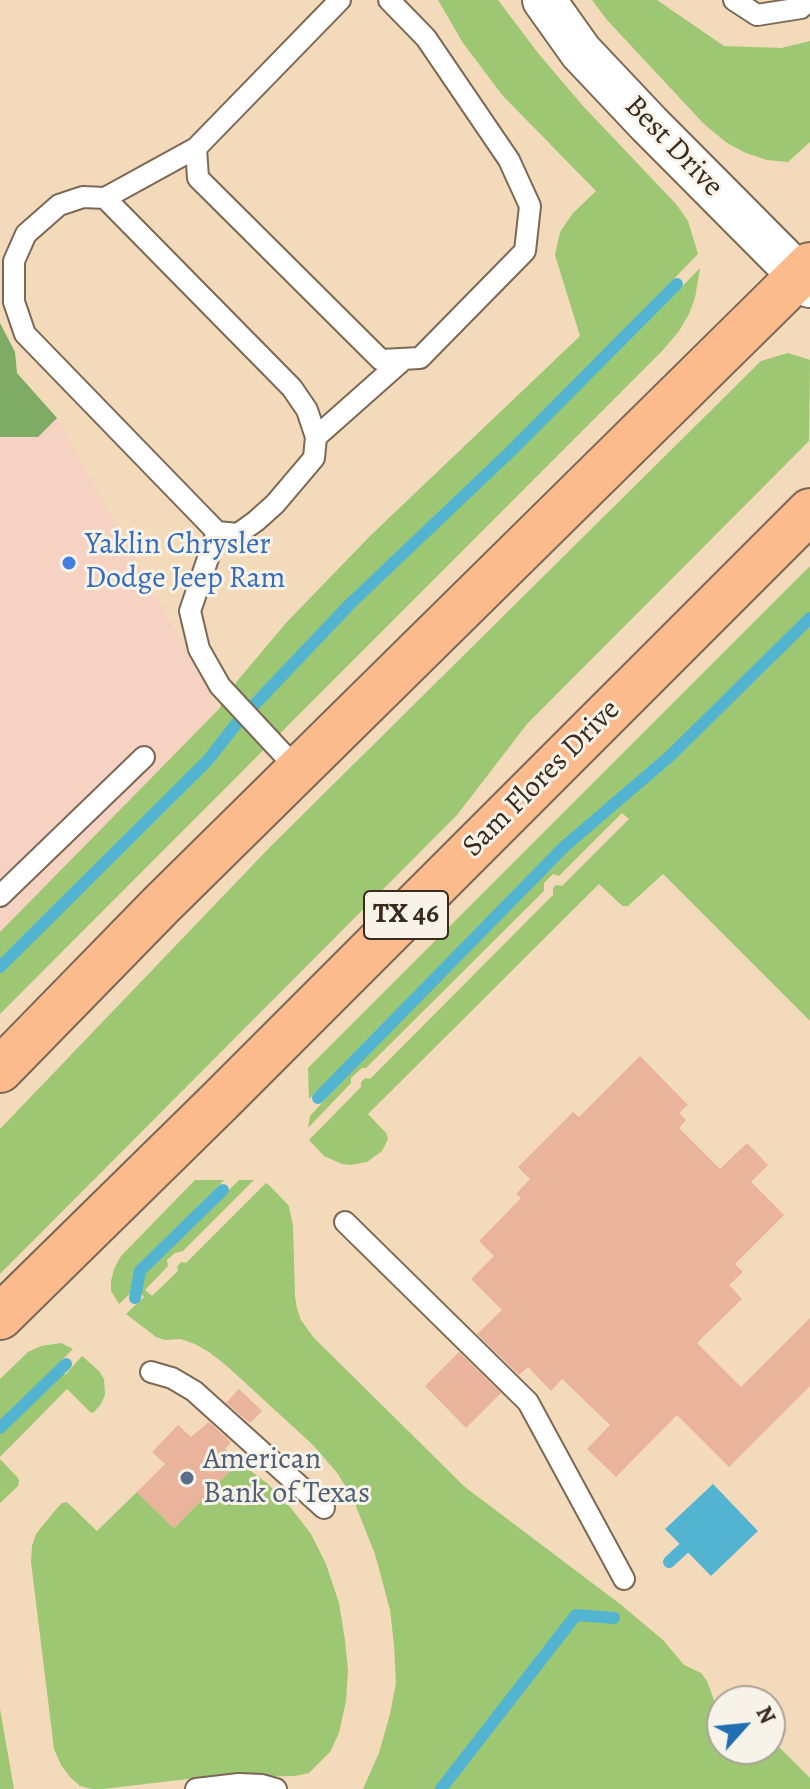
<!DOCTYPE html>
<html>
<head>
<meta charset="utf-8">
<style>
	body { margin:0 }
	#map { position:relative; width:810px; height:1789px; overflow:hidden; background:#f3daba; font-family:Alegreya,serif }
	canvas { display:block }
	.north { position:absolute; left:706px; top:1685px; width:80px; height:80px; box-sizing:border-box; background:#f7f3e8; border:2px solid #aca397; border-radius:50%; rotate:63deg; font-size:22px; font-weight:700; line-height:32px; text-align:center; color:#3b2a1e }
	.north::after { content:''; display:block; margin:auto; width:28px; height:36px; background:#1f6fb2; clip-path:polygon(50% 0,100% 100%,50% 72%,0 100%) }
</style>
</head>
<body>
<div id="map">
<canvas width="810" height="1789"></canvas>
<div class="north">N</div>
</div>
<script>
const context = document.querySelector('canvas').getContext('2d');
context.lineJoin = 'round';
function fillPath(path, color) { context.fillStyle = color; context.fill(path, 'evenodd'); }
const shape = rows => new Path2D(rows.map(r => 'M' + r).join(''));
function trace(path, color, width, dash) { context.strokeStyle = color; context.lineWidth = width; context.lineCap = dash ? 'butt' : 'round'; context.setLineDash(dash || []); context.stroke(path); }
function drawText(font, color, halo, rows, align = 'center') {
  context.font = font + ' Alegreya,serif'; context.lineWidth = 6; context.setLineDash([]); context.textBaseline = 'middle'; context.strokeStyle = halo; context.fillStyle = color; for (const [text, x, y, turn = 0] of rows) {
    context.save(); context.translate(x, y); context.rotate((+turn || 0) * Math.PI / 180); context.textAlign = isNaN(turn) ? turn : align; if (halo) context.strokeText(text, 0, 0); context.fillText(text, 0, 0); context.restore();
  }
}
const built = shape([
	[0,384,57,418,219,709,0,932]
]);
const green = shape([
	[438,0,498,0,538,53,583,106,676,204,688,221,698,254,663,290,673,296,700,268,695,298,689,314,679,331,663,350,0,1014,0,932,219,709,228,692,286,623,370,536,580,336,555,255,560,232,573,213,596,191,503,96,463,43],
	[592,0,657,0,724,46,781,48,810,41,810,142,788,162,767,160,746,153,727,143,704,124,607,20],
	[788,353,810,360,809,441,527,724,457,815,0,1274,0,1129,271,846,761,361],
	[810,566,810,1021,663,874,628,906,623,906,618,902,599,884,368,1114,386,1133,388,1139,382,1151,367,1162,350,1165,342,1164,324,1156,309,1140,361,1087,361,1082,365,1078,370,1079,553,895,553,888,556,885,562,886,629,819,622,813,559,876,553,874,544,883,544,891,366,1068,362,1068,351,1078,351,1083,308,1128,310,1116,333,1091,325,1083,309,1099,308,1068],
	[195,1180,224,1180,211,1194,218,1201,239,1180,254,1180,183,1251,175,1253,167,1260,168,1266,145,1290,152,1296,178,1271,177,1267,181,1262,186,1263,266,1183,269,1185,289,1206,293,1226,295,1296,297,1309,301,1320,314,1338,465,1487,620,1604,663,1640,684,1665,701,1673,707,1681,716,1706,722,1715,722,1749,770,1749,770,1743,777,1745,810,1778,810,1789,363,1789,379,1753,390,1714,396,1683,394,1645,390,1610,375,1554,353,1499,338,1474,313,1445,228,1367,209,1352,195,1344,181,1339,165,1340,156,1337,126,1314,144,1297,136,1288,119,1304,111,1291,111,1281,114,1269,121,1256],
	[61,1343,73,1349,56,1366,65,1375,82,1356,99,1371,104,1379,105,1395,101,1404,93,1413,90,1412,67,1389,0,1457,0,1379,28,1352,41,1346],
	[0,1459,18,1478,19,1481,18,1486,0,1503],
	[239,1462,268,1484,291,1508,311,1534,326,1564,339,1603,345,1640,348,1671,346,1701,339,1733,330,1752,309,1773,295,1776,196,1778,103,1789,92,1789,80,1786,70,1777,61,1765,54,1749,31,1562,32,1546,36,1534,58,1507,62,1503,67,1502,97,1531,137,1492,174,1528],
	[0,1708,0,1709,14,1789,0,1789]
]);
const forest = shape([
	[0,323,15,352,17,373,57,418,38,437,0,437]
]);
const water = shape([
	[713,1484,758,1531,711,1576,665,1529]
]);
const stream = shape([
	[0,967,208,760,237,723,350,604,511,451,677,284],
	[318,1098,565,846,670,756,810,618],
	[135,1298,140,1271,223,1190],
	[0,1428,66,1364],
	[669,1562,684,1548],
	[441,1789,576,1615,614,1618]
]);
const building = shape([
	[640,1056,688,1105,679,1113,686,1120,679,1128,720,1169,747,1143,768,1165,751,1182,784,1215,735,1264,743,1272,729,1285,742,1299,697,1343,741,1387,810,1318,810,1386,729,1467,677,1415,616,1477,587,1449,610,1425,562,1379,551,1391,528,1367,519,1375,477,1334,502,1310,471,1279,494,1256,479,1241,521,1198,516,1194,530,1179,518,1167,573,1112,579,1117],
	[459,1352,501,1393,466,1428,425,1386],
	[239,1389,262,1411,250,1423,226,1403],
	[209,1422,231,1442,225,1449,239,1462,174,1528,137,1492,165,1464,152,1452,178,1425,191,1437]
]);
const lane = shape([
	[340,0,196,148,198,178,381,360,420,358,525,251,530,206,509,160,426,38,389,0],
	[734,0,757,15,801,8,807,0],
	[105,198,196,148],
	[316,437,404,359],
	[217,532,238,534,256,521,275,504,314,458,316,437,307,410,292,388,105,198,83,197,59,205,26,234,14,261,14,302,25,334,217,532,190,611,199,649,220,686,299,771],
	[0,896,144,757],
	[345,1222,528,1402,624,1579],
	[151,1372,172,1378,194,1391,324,1508],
	[196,1789,239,1784,262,1785,276,1789]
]);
const street = shape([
	[544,0,581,52,649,124,810,286]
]);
const primary = shape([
	[0,1070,161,905,810,265],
	[0,1317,220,1101,810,511]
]);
const markers = [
	[69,563,8,"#3f7fe0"],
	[187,1478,8,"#5c6f8a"]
];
const shields = [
	[406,915,84]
];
const shieldNames = [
	["TX 46",406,915]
];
const streetNames = [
	["Best Drive",673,147,46],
	["Sam Flores Drive",542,779,-45]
];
const shopNames = [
	["Yaklin Chrysler",85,546],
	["Dodge Jeep Ram",85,580]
];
const serviceNames = [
	["American",203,1461],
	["Bank of Texas",203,1495]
];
fillPath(built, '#f5d2c2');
fillPath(green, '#9dc773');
fillPath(forest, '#7eac65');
fillPath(water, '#53b4d2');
trace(stream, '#53b4d2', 12);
fillPath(building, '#eab49c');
trace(lane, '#7b6855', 24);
trace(street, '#7b6855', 46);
trace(primary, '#7b6855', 48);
trace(lane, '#fff', 20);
trace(street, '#fff', 42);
trace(primary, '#fbbb8d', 44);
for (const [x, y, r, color] of markers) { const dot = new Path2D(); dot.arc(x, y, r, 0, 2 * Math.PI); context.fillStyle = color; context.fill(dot); trace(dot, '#f7f3e8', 3); }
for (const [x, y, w] of shields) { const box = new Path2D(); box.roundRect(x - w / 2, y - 24, w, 48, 6); context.fillStyle = '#f7f3e8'; context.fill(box); trace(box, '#3b2a1e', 2); }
drawText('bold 28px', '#3b2a1e', null, shieldNames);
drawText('30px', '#3b2a1e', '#f7f3e8', streetNames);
drawText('30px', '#366cbe', '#f7f3e8', shopNames, 'left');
drawText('30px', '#4e5e75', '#f7f3e8', serviceNames, 'left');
</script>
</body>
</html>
